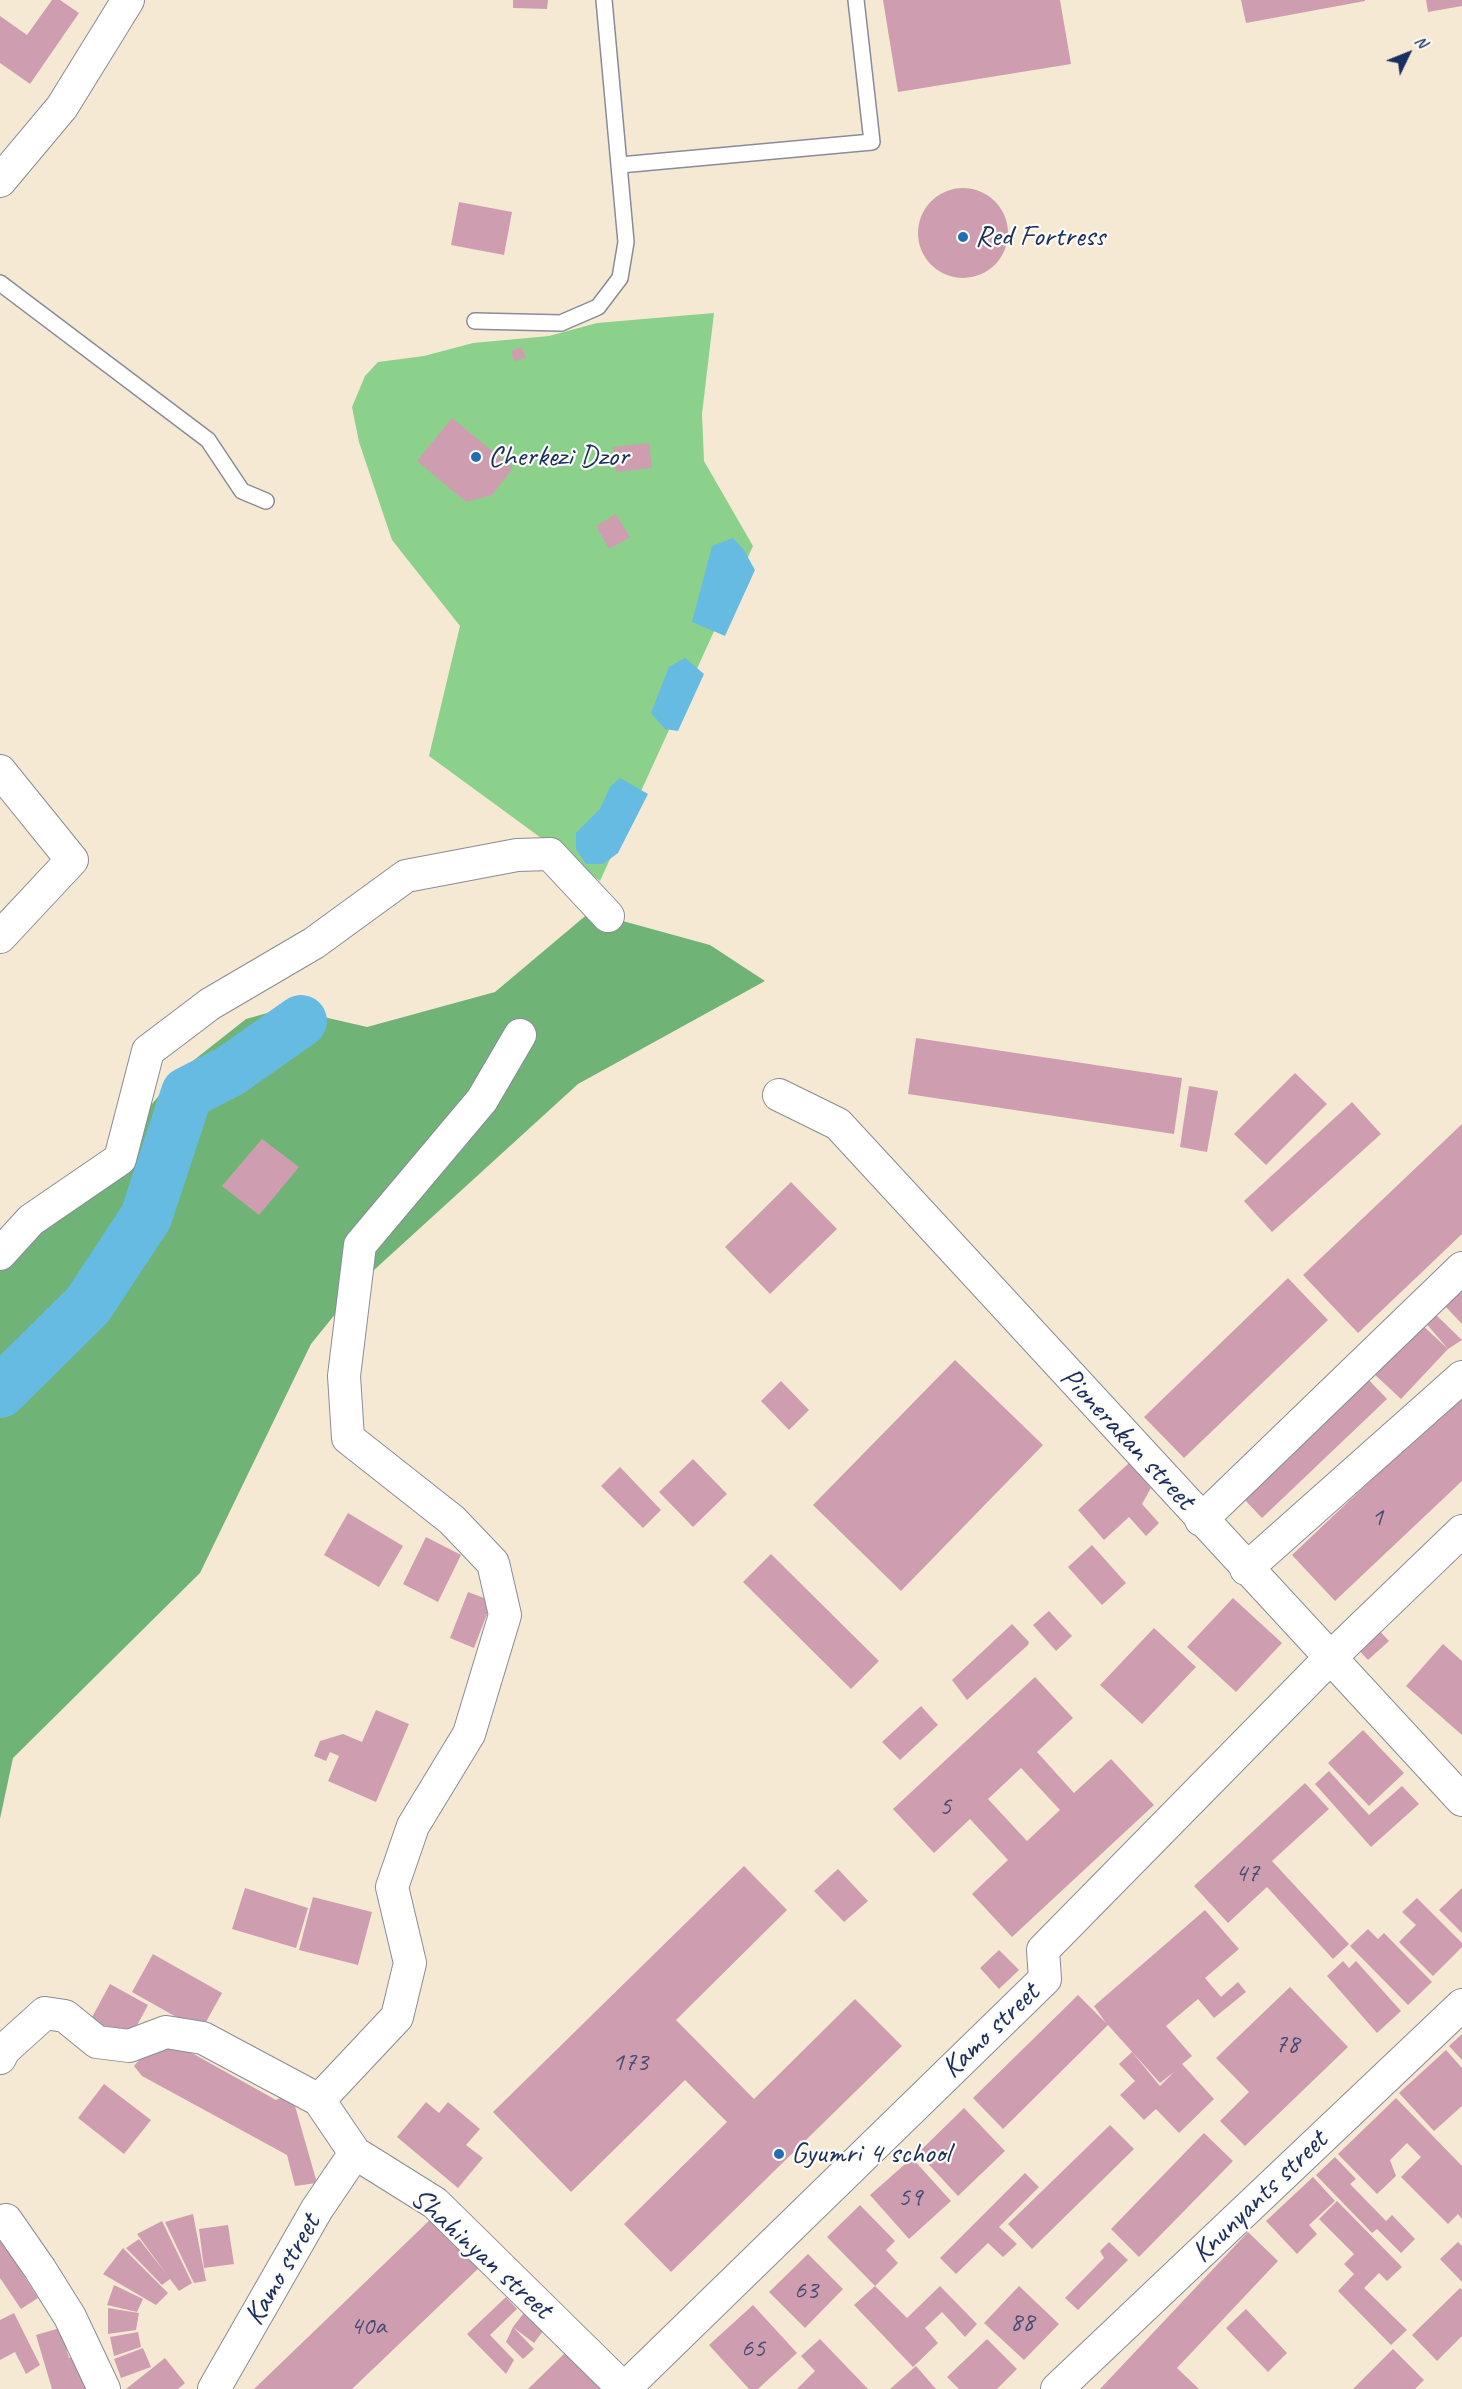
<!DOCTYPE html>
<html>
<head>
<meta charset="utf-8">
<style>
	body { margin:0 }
	#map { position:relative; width:1462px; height:2389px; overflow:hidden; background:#f6e9d4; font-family:Caveat,sans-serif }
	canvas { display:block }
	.north { position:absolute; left:1378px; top:24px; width:60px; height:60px; -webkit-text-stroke:4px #fdfcf7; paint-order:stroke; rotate:47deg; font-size:16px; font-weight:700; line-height:24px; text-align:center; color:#1b2f5e }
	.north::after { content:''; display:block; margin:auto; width:21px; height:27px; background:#1b2f5e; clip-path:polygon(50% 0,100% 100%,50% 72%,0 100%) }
</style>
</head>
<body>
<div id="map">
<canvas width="1462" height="2389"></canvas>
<div class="north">N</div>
</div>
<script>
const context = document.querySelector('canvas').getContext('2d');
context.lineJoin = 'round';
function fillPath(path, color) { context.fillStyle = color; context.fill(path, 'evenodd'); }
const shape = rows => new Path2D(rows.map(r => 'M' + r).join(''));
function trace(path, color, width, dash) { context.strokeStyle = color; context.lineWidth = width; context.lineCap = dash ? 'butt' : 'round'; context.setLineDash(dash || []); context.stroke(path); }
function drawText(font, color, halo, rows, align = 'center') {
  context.font = font + ' Caveat,sans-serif'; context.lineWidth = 4.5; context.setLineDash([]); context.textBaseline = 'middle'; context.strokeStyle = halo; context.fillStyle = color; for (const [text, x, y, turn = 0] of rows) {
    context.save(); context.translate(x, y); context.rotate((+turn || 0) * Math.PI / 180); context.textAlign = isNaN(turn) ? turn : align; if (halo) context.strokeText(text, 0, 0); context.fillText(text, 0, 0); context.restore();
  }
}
const green = shape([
	[714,313,702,414,704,461,753,546,600,881,429,756,460,626,392,540,359,442,352,407,365,376,378,362,424,356,473,343,549,336,597,323]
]);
const forest = shape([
	[590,912,710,945,765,981,578,1084,362,1281,311,1344,200,1573,13,1758,0,1819,0,1244,59,1213,180,1071,246,1019,285,1008,367,1027,495,992]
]);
const water = shape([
	[733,538,744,550,755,570,725,636,692,622,712,546],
	[685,658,704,674,678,731,665,729,651,713,669,667],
	[620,778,648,794,618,853,603,864,586,864,576,849,576,833,600,809,610,787]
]);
const river = shape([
	[0,1392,88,1305,146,1217,187,1093,230,1071,301,1021]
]);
const building = shape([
	[52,0,60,0,79,13,30,84,0,63,0,16,27,35],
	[513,0,548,0,547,9,513,8],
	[883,0,1060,0,1071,64,898,92],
	[1241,0,1365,0,1365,1,1246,23],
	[1426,0,1462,0,1462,6,1428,12],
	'918 233a45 45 0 1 1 90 0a45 45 0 1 1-90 0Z',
	[459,202,512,212,504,255,451,245],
	[522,347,526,358,514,361,511,351],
	[452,418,513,468,492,495,466,502,417,461],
	[649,443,652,468,616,472,613,447],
	[616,514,630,537,609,549,596,526],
	[916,1038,1182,1078,1174,1134,908,1094],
	[1295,1073,1327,1104,1266,1165,1234,1134],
	[1189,1086,1218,1091,1207,1152,1180,1147],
	[1352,1102,1381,1134,1272,1232,1244,1201],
	[1462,1124,1462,1234,1358,1333,1303,1275],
	[262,1139,299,1167,259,1215,222,1186],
	[791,1182,837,1229,770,1294,725,1247],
	[1288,1278,1328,1320,1184,1458,1144,1417],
	[1462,1287,1462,1324,1444,1305],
	[1433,1312,1462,1340,1448,1349,1401,1399,1372,1372,1419,1322,1448,1349,1424,1321],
	[955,1360,1043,1445,901,1591,813,1505],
	[1367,1378,1387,1399,1262,1518,1242,1497],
	[781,1381,809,1410,789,1430,761,1401],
	[1462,1394,1462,1481,1335,1601,1292,1555],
	[693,1459,727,1494,693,1527,659,1492],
	[1129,1463,1151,1488,1142,1504,1159,1523,1146,1536,1129,1517,1104,1540,1078,1510],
	[620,1467,661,1510,643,1528,601,1486],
	[348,1513,403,1546,379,1587,324,1555],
	[426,1537,461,1555,438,1602,403,1584],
	[1092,1545,1126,1583,1102,1605,1068,1567],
	[771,1554,879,1661,851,1689,743,1582],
	[468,1592,492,1601,474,1648,450,1638],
	[1233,1598,1282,1643,1236,1692,1187,1647],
	[1049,1611,1072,1636,1056,1651,1033,1625],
	[1012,1624,1029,1642,1028,1645,967,1700,952,1680],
	[1374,1625,1389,1641,1368,1660,1353,1644],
	[1154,1628,1196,1667,1142,1724,1100,1685],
	[1443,1644,1462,1661,1462,1735,1406,1686],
	[1035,1677,1073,1718,1037,1752,1074,1793,1111,1759,1154,1805,1012,1937,972,1894,1008,1860,970,1819,934,1853,893,1809],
	[1021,1768,1060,1810,1027,1841,988,1799],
	[921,1706,938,1725,900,1760,882,1742],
	[376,1710,409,1724,376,1802,328,1781,339,1756,330,1752,326,1761,314,1756,320,1741,343,1734,362,1742],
	[1363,1730,1404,1773,1369,1806,1328,1763],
	[1329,1771,1369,1815,1402,1786,1419,1804,1371,1847,1315,1784],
	[1305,1783,1329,1809,1272,1861,1349,1944,1333,1959,1267,1887,1228,1923,1194,1886],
	[744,1866,787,1910,676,2020,754,2099,855,1999,902,2046,671,2272,624,2224,727,2122,685,2080,571,2192,493,2112],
	[838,1869,868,1901,844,1922,814,1891],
	[245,1888,308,1908,296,1948,232,1929],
	[1462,1888,1462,1933,1439,1910],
	[313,1897,372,1912,358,1965,299,1950],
	[1417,1898,1462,1943,1462,1947,1433,1976,1399,1942,1416,1925,1402,1912],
	[1205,1910,1239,1949,1205,1978,1221,1997,1238,1982,1246,1992,1214,2018,1198,1999,1166,2026,1192,2056,1182,2064,1214,2099,1179,2133,1156,2109,1144,2120,1120,2095,1135,2081,1119,2064,1132,2052,1160,2086,1174,2072,1160,2083,1108,2025,1003,2129,973,2098,1078,1995,1106,2023,1094,2006],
	[1368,1929,1378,1939,1384,1933,1432,1982,1408,2005,1350,1946],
	[999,1950,1019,1970,999,1989,980,1968],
	[153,1954,222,1993,201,2031,132,1992],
	[1343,1961,1349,1968,1356,1961,1401,2011,1377,2033,1327,1976],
	[110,1984,148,2005,128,2042,90,2021],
	[1290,1987,1348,2047,1245,2146,1220,2121,1249,2092,1216,2058],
	[1462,2034,1462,2060,1449,2046],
	[154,2043,174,2043,276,2100,284,2096,295,2106,317,2183,295,2186,287,2155,142,2076,134,2066],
	[1446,2050,1462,2068,1462,2106,1434,2131,1399,2093],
	[104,2084,151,2120,124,2154,78,2118],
	[1396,2098,1462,2166,1462,2219,1458,2214,1448,2224,1401,2177,1421,2157,1407,2143,1390,2160,1396,2176,1377,2194,1338,2154],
	[426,2102,439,2113,448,2102,480,2129,466,2145,483,2158,458,2188,397,2137],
	[964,2108,1005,2151,958,2196,918,2153],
	[1110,2125,1134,2149,1032,2249,1008,2224],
	[1204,2133,1233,2161,1139,2257,1111,2229],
	[1335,2157,1356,2179,1350,2184,1386,2221,1392,2215,1415,2239,1401,2253,1377,2229,1372,2233,1316,2175],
	[912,2158,951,2201,909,2239,870,2195],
	[1025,2173,1039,2187,999,2227,1017,2244,1003,2257,988,2243,956,2274,940,2258],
	[1313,2177,1335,2201,1309,2225,1317,2234,1297,2254,1266,2221],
	[1337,2201,1402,2267,1387,2281,1379,2273,1364,2288,1407,2330,1391,2345,1338,2291,1354,2274,1344,2264,1354,2254,1319,2219],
	[860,2205,895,2241,886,2250,898,2263,875,2286,827,2237],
	[193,2214,206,2281,194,2283,165,2222],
	[434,2216,481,2266,352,2389,254,2389],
	[162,2221,192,2283,179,2291,170,2279,162,2285,126,2248,139,2239,167,2275,137,2234],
	[228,2225,234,2264,204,2268,199,2229],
	[1248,2232,1278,2261,1177,2368,1199,2389,1100,2389],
	[0,2238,38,2298,21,2309,0,2278],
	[1109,2242,1128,2260,1078,2310,1065,2298,1104,2258,1100,2251],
	[1458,2242,1462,2246,1462,2282,1440,2259],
	[123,2248,168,2293,156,2305,103,2274],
	[808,2254,843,2289,805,2328,769,2292],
	[114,2285,143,2299,137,2312,107,2305],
	[875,2286,907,2318,940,2286,977,2324,965,2337,942,2312,925,2328,938,2343,913,2367,854,2305],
	[1019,2286,1059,2324,1024,2360,984,2323],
	[1460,2288,1462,2290,1462,2336,1437,2361,1412,2335],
	[506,2297,517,2309,490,2335,514,2360,506,2374,467,2334],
	[753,2305,797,2353,758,2389,749,2389,709,2345],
	[108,2308,139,2313,136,2330,108,2334],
	[1246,2309,1287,2353,1268,2372,1226,2328],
	[526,2310,543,2331,534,2343,513,2327,534,2349,523,2359,506,2342,513,2327],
	[14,2313,40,2365,26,2374,15,2352,0,2360,0,2320],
	[60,2328,69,2358,79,2355,89,2389,52,2389,36,2335],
	[138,2332,141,2347,114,2356,110,2337],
	[820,2339,868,2389,797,2389,815,2371,801,2356],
	[987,2339,1017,2369,997,2389,959,2389,947,2377],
	[143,2348,151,2367,121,2378,114,2359],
	[1393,2349,1424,2380,1415,2389,1353,2389],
	[567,2351,603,2389,528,2389],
	[165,2358,185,2383,178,2389,126,2389],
	[916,2366,936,2389,890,2389]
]);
const service = shape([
	[620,165,872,142,856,0],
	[0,283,208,440,242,491,266,501],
	[475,321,561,323,598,307,620,278,626,242,604,0]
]);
const minor = shape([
	[0,181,62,107,128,0],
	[0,771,72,860,0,937],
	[779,1095,838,1124,1462,1800],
	[0,1254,31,1220,120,1159,148,1051,210,1004,314,943,406,876,517,855,550,854,608,916],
	[1201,1520,1462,1268],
	[1246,1569,1462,1377],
	[0,2058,4,2050,45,2013,65,2016,97,2042,129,2046,166,2032,203,2038,319,2100,355,2153,435,2203,624,2389],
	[319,2100,397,2017,410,1963,392,1887,413,1826,469,1734,505,1615,493,1563,452,1520,348,1438,344,1376,360,1245,482,1100,520,1035],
	[0,2224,6,2220,40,2269,70,2317,104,2389],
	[214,2389,317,2209,355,2153],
	[624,2389,1045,1979,1043,1950,1329,1659,1462,1531],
	[1057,2389,1462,2005]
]);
const markers = [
	[963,237,6,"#1f6fb2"],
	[476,457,6,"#1f6fb2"],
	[779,2154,6,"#1f6fb2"]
];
const numberNames = [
	["1",1377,1518],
	["5",945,1807],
	["47",1247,1874],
	["78",1287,2045],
	["173",630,2063],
	["59",910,2198],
	["63",806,2291],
	["88",1022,2323],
	["40a",368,2327],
	["65",753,2349]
];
const poiNames = [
	["Red Fortress",975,237],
	["Cherkezi Dzor",488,457],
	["Gyumri 4 school",791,2154]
];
const streetNames = [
	["Pionerakan street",1127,1439,47],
	["Kamo street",991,2031,-44],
	["Knunyants street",1260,2197,-44],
	["Shahinyan street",481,2254,42],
	["Kamo street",283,2270,-60]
];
fillPath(green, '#8bd18b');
fillPath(forest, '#70b377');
fillPath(water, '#66bbe2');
trace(river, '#66bbe2', 52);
fillPath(building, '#ce9eb0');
trace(service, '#888c99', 18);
trace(minor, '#888c99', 34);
trace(service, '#fff', 15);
trace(minor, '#fff', 32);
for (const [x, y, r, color] of markers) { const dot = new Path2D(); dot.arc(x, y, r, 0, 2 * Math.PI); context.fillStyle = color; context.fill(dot); trace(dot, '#fdfcf7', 2); }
drawText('27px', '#484b72', null, numberNames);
drawText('30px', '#1b2f5e', '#fdfcf7', poiNames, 'left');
drawText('30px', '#1b2f5e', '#fdfcf7', streetNames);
</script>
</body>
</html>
